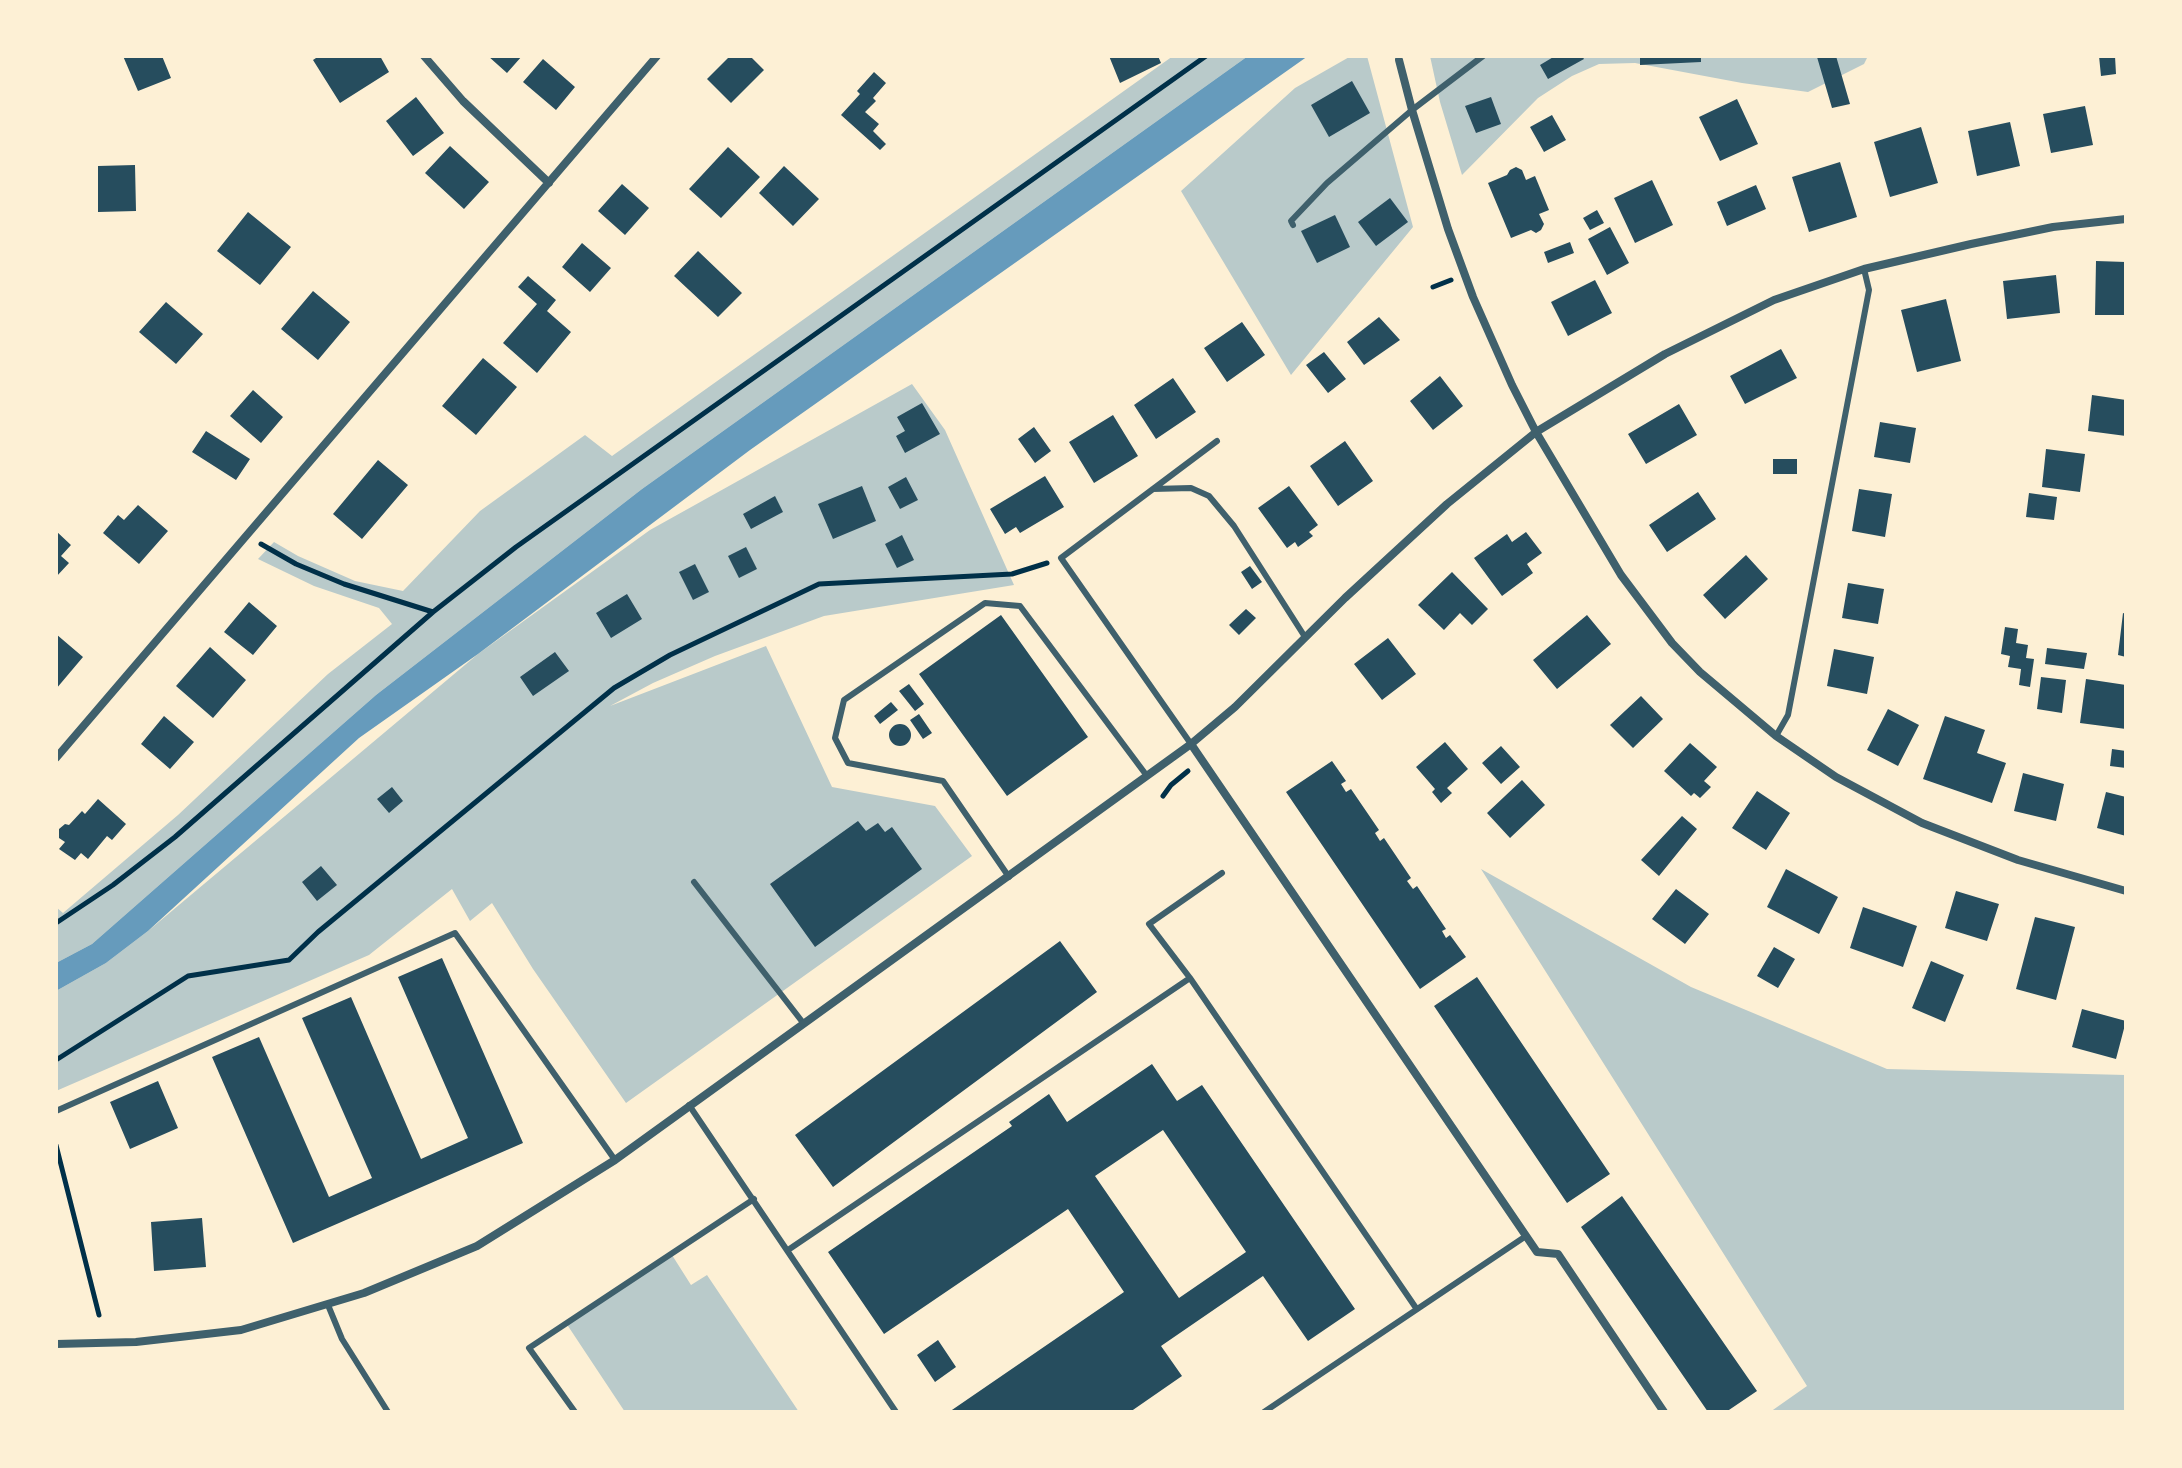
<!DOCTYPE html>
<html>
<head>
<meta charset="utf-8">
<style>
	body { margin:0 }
	#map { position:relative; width:2182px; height:1468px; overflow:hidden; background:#fdf0d5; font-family:Poppins,sans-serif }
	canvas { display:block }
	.frame { position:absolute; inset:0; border:58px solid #fdf0d5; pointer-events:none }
</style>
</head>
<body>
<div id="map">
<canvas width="2182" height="1468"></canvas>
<div class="frame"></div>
</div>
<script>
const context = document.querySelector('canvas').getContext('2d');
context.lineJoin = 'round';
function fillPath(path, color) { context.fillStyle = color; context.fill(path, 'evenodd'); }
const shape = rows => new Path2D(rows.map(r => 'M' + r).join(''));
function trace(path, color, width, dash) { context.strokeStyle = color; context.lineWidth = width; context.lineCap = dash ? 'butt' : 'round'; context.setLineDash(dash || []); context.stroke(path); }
const green = shape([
	[1173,56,1248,56,642,489,376,695,92,944,56,963,56,907,63,913,178,815,328,674,392,624,379,608,314,586,258,559,274,542,298,556,355,581,403,591,480,511,585,435,612,456],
	[1351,56,1367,56,1413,227,1291,375,1181,191,1295,88],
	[1430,56,1868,56,1864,64,1808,92,1742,83,1635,63,1599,64,1572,76,1538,98,1462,175,1440,102],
	[912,384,945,430,1014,585,824,616,715,656,653,683,610,706,766,646,832,787,935,806,972,856,626,1103,533,969,492,903,470,921,452,889,369,955,56,1091,56,991,106,963,148,931,478,654,650,530],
	[1481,869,1691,987,1887,1069,2126,1075,2126,1412,1770,1412,1807,1386],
	[672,1255,691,1285,707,1275,799,1412,625,1412,566,1323]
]);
const water = shape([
	[1248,56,1308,56,750,450,478,654,359,738,148,931,106,963,56,991,56,963,92,944,376,695,642,489]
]);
const building = shape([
	[123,56,162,56,171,78,138,91],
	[319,56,380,56,389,72,340,103,313,60],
	[488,56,522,56,507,73],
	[730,56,750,56,764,70,731,103,707,79],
	[1109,56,1158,56,1161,63,1120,83],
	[1555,56,1582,56,1584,59,1548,79,1540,65],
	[1640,56,1701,56,1701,62,1640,65],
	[1836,56,1850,104,1832,108,1817,57],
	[2099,56,2115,56,2116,74,2101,76],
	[543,59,575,87,556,110,523,82],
	[874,72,886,83,873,98,876,101,865,112,879,124,873,131,886,144,880,150,841,115,860,94,857,91],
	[1352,81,1370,113,1329,137,1311,105],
	[416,97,444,133,413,156,386,121],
	[1491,97,1501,124,1476,133,1465,106],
	[1737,99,1758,144,1720,161,1699,117],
	[2085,106,2093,145,2051,153,2043,114],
	[1552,115,1566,140,1544,152,1530,127],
	[2010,122,2020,166,1977,176,1968,131],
	[1921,127,1938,183,1890,197,1874,142],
	[450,146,489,182,464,209,425,173],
	[728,147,760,177,721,218,689,189],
	[1840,162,1857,217,1809,232,1792,177],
	[135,165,136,211,98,212,98,166],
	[784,166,819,199,793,226,759,193],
	[1516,167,1522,170,1526,180,1535,176,1549,210,1539,214,1544,224,1541,230,1536,233,1531,230,1511,238,1488,183,1507,175,1510,170],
	[1652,180,1673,225,1635,243,1614,198],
	[622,184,649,208,625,235,598,211],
	[1756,185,1766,209,1727,226,1717,202],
	[1390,198,1408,222,1376,246,1358,222],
	[1597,210,1604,223,1590,230,1583,218],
	[248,212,291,247,260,285,217,251],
	[1335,215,1350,247,1317,263,1301,231],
	[1610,227,1629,263,1607,275,1588,239],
	[1570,242,1574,253,1548,263,1544,252],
	[582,243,611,268,590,292,562,267],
	[698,251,742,293,718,317,674,276],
	[2096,261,2126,262,2126,315,2095,315],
	[2056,275,2060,313,2007,319,2003,281],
	[528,276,556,300,547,311,571,332,537,373,503,343,537,304,518,287],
	[1595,280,1612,313,1568,336,1551,302],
	[313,291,350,322,318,360,281,329],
	[1946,299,1961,361,1917,372,1901,310],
	[166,302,203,334,176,364,139,332],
	[1379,317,1400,340,1364,365,1347,342],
	[1242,322,1265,355,1227,382,1204,348],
	[1781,349,1797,378,1745,404,1730,376],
	[1324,352,1346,379,1328,393,1306,365],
	[483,358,517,387,476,435,442,406],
	[1440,376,1463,406,1433,430,1410,401],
	[1173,378,1196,412,1156,439,1134,405],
	[253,390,283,417,261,443,230,416],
	[2092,395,2126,400,2126,436,2088,431],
	[922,403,940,434,905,453,896,436,905,431,897,417],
	[1679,404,1697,435,1646,464,1628,434],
	[1113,415,1138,456,1094,483,1069,442],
	[1880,422,1916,428,1910,463,1874,457],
	[1034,427,1051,451,1035,463,1018,439],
	[206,431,250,459,236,480,192,452],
	[1345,441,1373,481,1338,506,1310,466],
	[2046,449,2085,454,2080,492,2042,487],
	[1773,459,1797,459,1797,474,1773,474],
	[378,460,408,485,362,539,333,514],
	[1045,476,1064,507,1020,533,1016,527,1005,534,990,509],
	[906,477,918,500,900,509,888,487],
	[862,486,876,521,833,539,818,504],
	[1289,486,1318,525,1309,532,1313,536,1298,547,1295,542,1287,548,1258,508],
	[1859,489,1892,494,1885,537,1852,531],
	[1698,492,1716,519,1667,552,1649,525],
	[2029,493,2057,497,2054,520,2026,517],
	[775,496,783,512,751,529,743,514],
	[138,505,168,531,139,564,103,533,118,515,124,520],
	[56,531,71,545,61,556,69,563,56,577],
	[1526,532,1542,553,1527,564,1533,573,1502,596,1474,558,1507,534,1512,542],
	[902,535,914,560,897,568,885,544],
	[746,547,757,569,739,578,728,556],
	[1746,555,1768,579,1725,619,1703,595],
	[695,564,709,592,693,600,679,572],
	[1250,566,1262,582,1252,589,1241,572],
	[1452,572,1488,609,1472,625,1460,613,1444,630,1418,605],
	[1848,583,1884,589,1878,624,1842,618],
	[627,594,642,619,611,638,596,613],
	[249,602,277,626,253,655,224,632],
	[1246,609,1256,618,1239,635,1229,625],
	[2123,613,2126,614,2126,657,2118,655],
	[1001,615,1088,737,1007,796,919,674],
	[1587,615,1611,644,1557,689,1533,660],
	[2005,627,2018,629,2016,643,2028,645,2026,658,2034,659,2030,687,2019,685,2021,669,2008,667,2010,656,2001,654],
	[56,634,83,657,56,689],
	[1388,638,1416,674,1382,700,1354,664],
	[210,647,246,680,213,718,176,686],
	[2047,648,2087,653,2084,669,2045,664],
	[1834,649,1874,657,1867,694,1827,686],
	[555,652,569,671,533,696,520,677],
	[2041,677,2066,680,2062,713,2037,709],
	[2086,679,2126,685,2126,729,2080,723],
	[909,684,924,704,915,711,899,691],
	[1641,696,1663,719,1633,748,1610,725],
	[891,702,898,710,880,724,874,716],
	[1888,709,1919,725,1898,766,1867,750],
	[919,714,932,733,923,739,910,720],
	[164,716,194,742,170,769,141,744],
	[1945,716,1985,730,1977,753,2006,763,1992,803,1923,779],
	'889 735a11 11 0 1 1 22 0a11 11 0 1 1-22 0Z',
	[1445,742,1468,769,1447,788,1452,793,1441,803,1432,792,1435,789,1416,767],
	[1690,743,1717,767,1704,781,1711,787,1700,798,1694,793,1691,796,1664,771],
	[1501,746,1520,767,1501,784,1482,763],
	[2112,749,2126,751,2126,768,2110,766],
	[1332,761,1346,781,1341,784,1346,792,1351,789,1379,830,1375,833,1380,841,1384,838,1411,878,1407,881,1413,889,1417,886,1446,929,1442,931,1446,938,1450,935,1466,957,1420,989,1286,792],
	[2023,773,2064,784,2056,821,2014,811],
	[1522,780,1545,805,1510,838,1487,813],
	[392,787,403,801,389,813,377,799],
	[1757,791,1790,813,1766,850,1732,828],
	[2106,792,2126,797,2126,836,2097,828],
	[98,799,126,824,112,840,107,836,88,859,81,853,75,860,59,849,65,842,59,838,59,829,65,824,69,825,82,811,85,814],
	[1682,816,1697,829,1659,876,1641,860],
	[858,821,866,831,878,823,885,832,892,827,922,869,815,947,770,884],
	[321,866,337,885,317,901,302,882],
	[1786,869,1838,897,1819,934,1767,907],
	[1676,889,1709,914,1685,944,1652,919],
	[1956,891,1999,904,1987,941,1945,928],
	[1863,907,1917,926,1903,967,1850,948],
	[2035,917,2075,927,2056,1000,2016,989],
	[1060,941,1097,992,833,1187,795,1135],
	[1774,947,1795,959,1778,988,1757,976],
	[442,958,523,1143,293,1243,212,1057,259,1037,329,1197,372,1178,302,1018,351,997,421,1159,468,1138,398,977],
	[1931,961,1964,975,1945,1022,1912,1008],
	[1477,977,1610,1174,1567,1203,1434,1006],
	[2082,1009,2126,1021,2116,1059,2072,1047],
	[1152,1064,1177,1101,1202,1085,1355,1309,1308,1341,1263,1276,1161,1346,1182,1376,1130,1412,949,1412,1124,1292,1068,1209,884,1334,828,1252,1012,1126,1009,1122,1049,1094,1067,1122],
	[1163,1130,1246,1252,1179,1298,1095,1176],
	[158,1081,178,1128,130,1149,110,1102],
	[1622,1196,1757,1391,1726,1412,1708,1412,1581,1227],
	[202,1218,206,1267,154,1271,151,1222],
	[938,1340,956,1367,935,1382,917,1355]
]);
const path = shape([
	[1433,287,1451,280],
	[261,544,296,564,344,584,433,612],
	[1163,796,1171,785,1188,771],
	[56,923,113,885,175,837,433,612,516,547,1206,56],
	[56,1060,188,976,289,960,318,932,614,688,670,655,819,584,1012,574,1047,563],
	[56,1145,99,1315]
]);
const service = shape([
	[1293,225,1291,221,1327,183,1412,110,1483,56],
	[1153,489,1191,488,1209,496,1234,526,1305,637],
	[1776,736,1788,715,1869,290,1864,269],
	[1191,744,1061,558,1217,441],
	[1009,877,943,781,848,763,835,738,844,700,985,603,1020,606,1147,776],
	[694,882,804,1024],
	[1190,978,1149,924,1222,873],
	[689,1105,896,1412],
	[56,1111,455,933,615,1160],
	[788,1250,1190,978,1416,1308],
	[328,1305,342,1339,388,1412],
	[575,1412,529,1348,754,1199],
	[1264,1412,1526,1236]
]);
const minor = shape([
	[424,56,463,101,549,183],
	[1399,60,1412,110,1448,229,1473,297,1512,385,1536,432,1621,575,1672,643,1700,672,1776,736,1836,777,1922,823,2018,860,2126,891],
	[1191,744,1537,1252,1558,1254,1664,1412],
	[56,758,657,56],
	[56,1344,136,1342,241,1330,364,1293,477,1246,615,1160,1191,744,1235,707,1345,598,1447,504,1536,432,1665,354,1774,300,1864,269,1971,244,2053,227,2126,219]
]);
fillPath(green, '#b9caca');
fillPath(water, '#669bbc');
fillPath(building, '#264d5e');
trace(path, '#003049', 5);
trace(service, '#3f606c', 6);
trace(minor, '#3f606c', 8);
</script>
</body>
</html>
